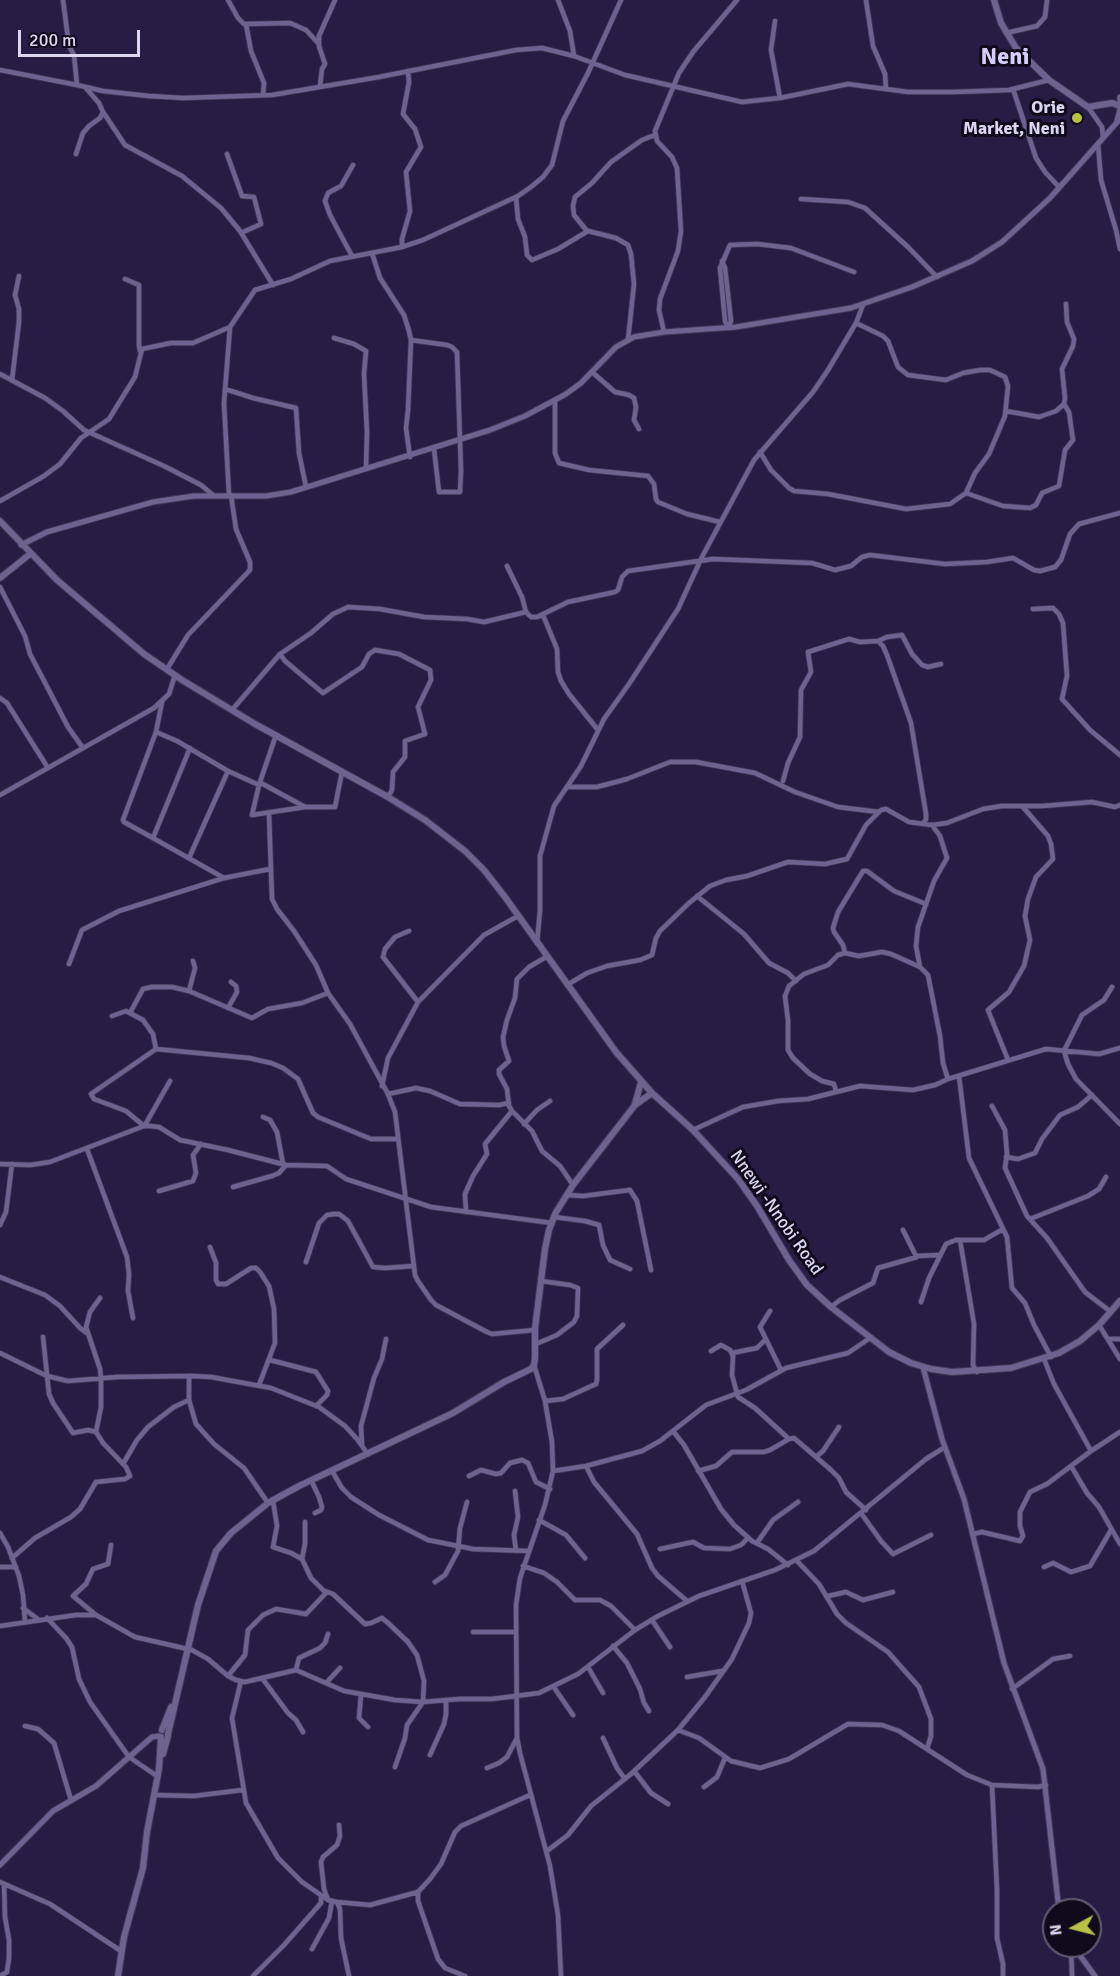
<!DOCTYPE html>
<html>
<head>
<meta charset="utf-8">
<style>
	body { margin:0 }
	#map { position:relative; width:1120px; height:1976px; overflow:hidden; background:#271d44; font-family:Signika,sans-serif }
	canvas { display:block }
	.north { position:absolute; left:1042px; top:1898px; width:60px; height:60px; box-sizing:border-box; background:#0f0b1c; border:2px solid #605c70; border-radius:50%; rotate:263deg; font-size:16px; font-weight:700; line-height:24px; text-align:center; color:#dad6ef }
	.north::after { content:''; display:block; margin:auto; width:21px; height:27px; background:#b9c046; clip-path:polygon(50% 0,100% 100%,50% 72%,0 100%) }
	.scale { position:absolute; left:18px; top:30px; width:122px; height:27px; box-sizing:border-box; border:3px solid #dad6ef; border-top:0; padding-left:8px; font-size:18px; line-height:21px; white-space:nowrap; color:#dad6ef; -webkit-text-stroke:4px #0f0b1c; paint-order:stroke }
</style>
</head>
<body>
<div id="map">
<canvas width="1120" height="1976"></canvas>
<div class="north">N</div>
<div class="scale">200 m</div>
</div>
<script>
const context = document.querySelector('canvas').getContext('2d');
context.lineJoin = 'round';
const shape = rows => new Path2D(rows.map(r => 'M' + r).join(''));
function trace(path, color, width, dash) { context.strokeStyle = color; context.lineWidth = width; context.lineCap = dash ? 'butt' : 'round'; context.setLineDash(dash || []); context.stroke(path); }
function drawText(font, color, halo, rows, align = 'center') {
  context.font = font + ' Signika,sans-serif'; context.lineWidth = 6; context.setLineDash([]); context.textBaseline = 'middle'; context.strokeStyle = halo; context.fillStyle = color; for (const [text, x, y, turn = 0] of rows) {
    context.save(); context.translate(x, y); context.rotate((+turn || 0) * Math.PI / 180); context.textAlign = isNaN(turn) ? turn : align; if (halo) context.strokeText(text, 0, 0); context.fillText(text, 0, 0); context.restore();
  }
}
const minor = shape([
	[63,0,69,46,74,55,77,85,103,91,149,96,183,98,272,95,379,77,516,50,542,48,574,56,625,75,742,102,780,98,848,84,908,92,953,92,1009,90,1049,80],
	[228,0,238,18,244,24,290,23,306,30,318,43],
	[558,0,570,31,574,56],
	[866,0,873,46,885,74,886,89],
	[775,21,771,50,780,98],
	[246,24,251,51,264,83,263,95],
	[1006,33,1037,26,1045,17,1047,0],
	[0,70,77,85],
	[320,86,322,69,325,64,319,46,319,36,335,0],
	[1013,89,1036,158,1045,172,1059,187],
	[1088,107,1102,127,1103,137],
	[103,112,125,145,182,176,221,208,240,231,273,285],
	[1098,144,1101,180,1116,230,1120,249],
	[76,154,83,133,89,126,100,118,103,112,99,103,85,87],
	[227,154,242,196,254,197,261,224,241,233],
	[516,197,518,219,525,237,527,255,532,260,558,249,588,231,616,238,628,245,631,254,634,284,628,340],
	[801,199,848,202,865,208,908,247,937,277],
	[587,231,574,215,573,206,575,197,592,183,611,162,642,140,655,135],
	[402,247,402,239,410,211,406,172,421,147,415,129,403,114,409,82,408,71],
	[372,253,380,278,404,315,409,331,411,340,408,410,406,428,410,457],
	[352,256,330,215,325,201,328,193,341,186,353,165],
	[722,261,725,268,731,321,728,328],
	[125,279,139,285,139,345,140,351],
	[728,328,725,321,720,268,730,245,757,244,791,248,854,272],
	[664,332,659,310,660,299,678,251,681,231,677,168,672,157,657,141,655,131,679,73,693,52,737,0],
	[334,338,354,344,366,351,364,374,367,432,366,468],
	[411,340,447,345,452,347,457,352,461,471,460,492,439,492,434,449],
	[592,372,615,392,629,395,634,398,636,407,634,420,639,429],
	[0,374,45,398,63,411,84,430,164,466,201,485,213,495],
	[12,380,19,322,19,309,15,295,19,276],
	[225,389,253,398,296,408,299,453,306,487],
	[555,400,555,453,559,463,589,470,648,476,654,484,656,499,658,502,687,514,720,522],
	[1006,411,1039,417,1056,411,1064,404,1065,398,1062,369,1073,346,1074,339,1067,322,1066,304],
	[760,452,771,470,789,488,794,491,828,494,906,509,950,504,966,493,975,473,989,454,1005,416,1008,386,1005,377,990,370,980,370,963,373,946,380,908,375,898,367,888,341,883,336,856,323],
	[966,493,1003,506,1030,508,1036,505,1042,493,1059,486,1065,450,1073,440,1069,412,1064,404],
	[229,495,224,403,230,327,255,290,291,279,330,261,402,247,423,240,518,196,531,187,543,177,552,165,563,121,588,73,621,0],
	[0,501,44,476,60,464,81,438,109,419,135,377,142,349,171,343,193,343,230,327],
	[507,566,522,597,526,612],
	[0,587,25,636,30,654,68,727,83,748],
	[1033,609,1053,608,1059,614,1063,623,1067,676,1062,699,1090,730,1120,755],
	[543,615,557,649,558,672,561,681,569,694,598,730],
	[878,641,887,637,902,635,912,654,922,665,928,667,941,664],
	[280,654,285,661,323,693,362,667,369,654,375,650,399,654,430,670,431,680,418,707,425,734,405,741,405,757,393,772,392,790,388,797],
	[167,669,188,635,250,570,250,562,236,529,231,495],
	[0,698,7,703,48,768],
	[232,710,280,654,311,633,333,614,348,607,380,609,424,617,467,619,484,622,526,612,531,617,537,617,568,602,615,592,618,590,622,577,628,571,713,559,812,563,835,570,851,566,862,557,870,555,945,564,987,562,1013,558,1034,570,1040,571,1055,567,1061,560,1070,534,1079,524,1120,513],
	[156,732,177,741,228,771,259,785],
	[276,735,259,785,252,815,305,807,335,807,342,772],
	[190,748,153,838,224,878],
	[783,781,788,763,800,737,801,690,811,672,808,652,849,639,860,642,878,641,883,646,887,655,911,723,926,814,926,819,923,824],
	[261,783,305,807],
	[567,787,597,787,627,779,670,762,696,762,755,773,795,792,838,807,879,812],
	[0,795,154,708,169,694,175,675],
	[269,813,272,899,277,909,294,931,316,965,328,993,350,1024,388,1094,395,1112,415,1275,418,1281,431,1300,436,1305,487,1332,492,1334,535,1330],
	[153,838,124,822,123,820,156,732,162,702],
	[189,858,228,771],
	[697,896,744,934,769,963,788,973,796,981],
	[409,931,395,937,385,949,383,957,418,1002],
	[537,943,540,911,540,856,554,806,581,766,604,719,629,684,678,609,702,557,754,460,813,392,828,370,856,323,863,305],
	[845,953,843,945,834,932,833,928,838,912,863,871,867,871,894,891,926,904],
	[546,957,529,967,517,979,515,998,507,1020,503,1037,504,1046,509,1061,499,1070,499,1074,507,1089,509,1106,512,1111,532,1131,542,1151,560,1166,573,1185],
	[69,964,82,930,119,911,224,878,270,869],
	[920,967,916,946,918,927,934,881,947,858,940,836,932,825],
	[567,985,587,973,607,966,640,960,652,955,656,938,660,931,689,903,710,886,726,880,747,876,788,862,825,864,847,859,866,825,881,810,886,809,909,822,932,825,947,823,983,809,1002,806,1042,806,1092,802,1115,807,1120,805],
	[1112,987,1104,1000,1082,1015,1064,1051,1068,1064,1076,1079,1120,1124],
	[189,991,195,968,193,961],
	[228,1008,237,992,236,986,231,982],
	[130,1013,143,989,152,987,172,987,189,991,252,1018,268,1009,302,1003,328,993],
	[112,1016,126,1011,143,1020,153,1034,156,1049],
	[1008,1060,988,1010,1009,992,1024,966,1030,940,1025,916,1028,899,1036,877,1053,859,1051,844,1048,836,1023,807],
	[959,1076,969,1158,1007,1237,1012,1288,1025,1303,1034,1325,1051,1357],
	[382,1086,388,1058,418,1002,484,935,518,916],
	[836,1091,834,1084,822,1081,810,1074,793,1058,788,1050,788,1020,785,996,789,986,804,974,828,965,838,955,845,953,859,956,882,952,891,954,920,967,928,975,940,1036,943,1063,948,1079],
	[388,1094,416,1088,430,1091,460,1104,499,1105,509,1103],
	[992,1106,1005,1130,1007,1154,1005,1168,1027,1216,1047,1238,1085,1292,1111,1312],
	[263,1117,270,1120,277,1132,283,1164],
	[524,1124,537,1110,550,1101],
	[145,1125,170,1081],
	[144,1126,126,1111,94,1099,91,1094,156,1049,249,1058,271,1063,283,1068,298,1079,313,1113,318,1117,371,1139,398,1139],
	[693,1130,743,1107,778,1101,808,1099,860,1086,913,1090,935,1085,948,1079,1046,1049,1099,1054,1120,1048],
	[87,1149,127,1257,129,1274,128,1291,133,1318],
	[1006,1157,1018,1159,1035,1153,1042,1139,1060,1115,1078,1107,1092,1095],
	[0,1164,30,1165,50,1162,144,1126,150,1126,159,1127,180,1140,228,1150,286,1165,327,1166,346,1179,431,1207,552,1223],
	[233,1187,272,1176,279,1173,286,1165],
	[159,1191,193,1181,196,1173,193,1155,201,1144],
	[567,1195,583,1196,630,1190,637,1201,651,1270],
	[466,1212,465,1194,473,1176,487,1154,485,1144,512,1111],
	[554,1217,585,1221,599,1225,603,1245,610,1260,630,1269],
	[1030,1219,1088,1196,1099,1189,1106,1177],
	[0,1225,6,1212,12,1164],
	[903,1230,916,1256,939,1255],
	[960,1240,974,1324,973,1365,977,1372],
	[210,1247,216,1263,216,1280,218,1284,226,1284,251,1268,256,1268,260,1272,269,1286,274,1309,275,1343,259,1385],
	[306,1262,319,1223,327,1215,334,1214,339,1214,348,1221,373,1267,385,1268,414,1266],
	[0,1277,45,1295,60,1306,80,1328,88,1334],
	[921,1302,929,1278,946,1244,956,1240,984,1240,1003,1229],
	[831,1307,840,1300,873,1283,878,1268,917,1257],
	[770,1311,760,1327,781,1370],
	[1099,1325,1120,1359],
	[43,1337,49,1394,53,1403,73,1433,88,1430,96,1432],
	[1108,1339,1120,1339],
	[536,1344,557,1335,574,1322,577,1316,578,1288,570,1285,541,1281],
	[711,1351,721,1345,730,1350,733,1356,732,1375,738,1397,755,1408,789,1439],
	[0,1353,47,1376,68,1381,117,1377,192,1376,211,1377,271,1388,319,1407,345,1426,357,1439,367,1453],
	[732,1353,757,1348,765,1340],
	[1044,1359,1054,1384,1091,1451],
	[270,1360,316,1372,328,1391,327,1395,316,1406],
	[534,1365,545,1401,552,1442,553,1471,545,1505,520,1578,516,1605,517,1738,520,1753,550,1866,558,1915,561,1976],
	[189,1376,189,1400,196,1424,214,1444,244,1468,268,1503],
	[545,1401,563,1399,596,1384,597,1380,597,1349,623,1325],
	[673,1431,684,1445,721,1509,734,1525,752,1541,768,1549,788,1565],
	[362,1445,361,1426,374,1378,382,1359,386,1339],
	[817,1456,823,1451,839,1427],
	[123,1464,137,1440,148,1427,174,1407,189,1400],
	[586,1466,594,1482,637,1534,652,1568,658,1576,687,1601],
	[1071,1466,1087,1493,1099,1507,1120,1544],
	[332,1471,342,1488,351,1497,379,1515,428,1540,473,1549,528,1551],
	[553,1471,586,1466,642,1451,660,1441,706,1405,746,1390,786,1368,848,1353,870,1338],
	[698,1471,716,1466,732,1452,764,1452,770,1450,789,1439,794,1438,831,1470,839,1478,846,1492,866,1510],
	[469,1476,481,1470,496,1474,501,1473,510,1463,522,1460,528,1463,536,1482,550,1489],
	[311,1480,319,1497,322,1507,321,1510,315,1513],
	[515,1491,518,1517,514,1535,516,1551],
	[861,1513,881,1541,893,1554,931,1535],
	[539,1520,566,1535,585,1558],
	[0,1533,8,1547,19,1576,23,1595,25,1622],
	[973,1534,982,1532,1020,1541,1023,1536,1020,1526,1020,1512,1030,1492,1047,1484,1091,1451,1120,1432],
	[757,1543,773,1520,798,1502],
	[660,1549,693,1542,704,1548,730,1549,741,1545,748,1538],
	[12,1558,35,1538,71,1517,80,1509,96,1482,125,1479,130,1476,126,1467,103,1443,96,1432,101,1407,101,1379,100,1369,86,1327,90,1312,100,1298],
	[302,1559,305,1544,305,1522],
	[797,1561,819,1584,837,1614,846,1623,888,1652,919,1687,931,1719,931,1736,927,1749],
	[523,1566,544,1573,557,1582,575,1600,600,1600,611,1606,635,1630],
	[0,1567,16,1567],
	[1044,1567,1053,1563,1071,1572,1090,1566,1111,1530],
	[435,1582,445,1575,458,1551,460,1528,467,1502],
	[325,1591,333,1594,365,1624,371,1623,382,1618,387,1622,408,1642,417,1655,424,1681,423,1702,407,1725,405,1738,395,1767],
	[828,1596,846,1592,863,1600,893,1592],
	[23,1608,39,1620],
	[96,1615,73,1596,86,1584,93,1569,108,1564,111,1545],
	[47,1618,66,1638,72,1647,79,1679,90,1702,129,1757,157,1776],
	[652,1620,670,1647],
	[0,1626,76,1615,96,1615,135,1637,192,1650,208,1659,228,1676,236,1680,245,1682,296,1670,344,1691,395,1700,423,1702,459,1699,492,1699,539,1693,578,1674,635,1630,658,1616,699,1596,775,1570,814,1551,926,1459,945,1447],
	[473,1632,516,1632],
	[613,1646,627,1663,640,1689,644,1703,649,1711],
	[588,1667,603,1693],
	[296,1670,299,1658,320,1648,325,1643,328,1634],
	[228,1676,245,1655,248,1630,263,1615,276,1609,306,1614,326,1593,311,1578,302,1559,291,1553,273,1547,277,1526,273,1501],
	[687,1677,722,1671],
	[262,1678,288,1713,296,1720,303,1732],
	[241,1681,232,1718,246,1803,278,1858,302,1882,328,1900,337,1902,370,1905,418,1892,430,1879,441,1864,455,1832,461,1826,530,1795],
	[326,1683,340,1668],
	[553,1686,573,1715],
	[1012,1689,1053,1659,1070,1656],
	[361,1695,359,1718,368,1727],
	[25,1726,38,1729,54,1743,71,1800],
	[678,1730,699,1738,731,1761,760,1768,789,1759,848,1724,882,1725,899,1731,967,1775,992,1785,1038,1787,1046,1785],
	[603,1738,617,1768,625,1779],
	[430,1755,444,1724,446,1714,446,1700],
	[487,1768,499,1763,507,1757,517,1738],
	[634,1771,651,1793,668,1804],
	[992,1785,997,1890,997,1938,1003,1964,1003,1976],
	[704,1787,717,1777,725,1758],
	[154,1795,194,1796,242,1790],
	[547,1851,568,1835,591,1806,631,1774,678,1730,705,1697,732,1659,749,1623,751,1613,742,1581],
	[0,1882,50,1904,121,1951],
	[418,1892,418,1901,438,1959,445,1968,465,1976],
	[328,1900,324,1889,321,1862,323,1857,337,1845,340,1836,339,1825],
	[337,1902,340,1909,341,1938,349,1976],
	[1071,1946,1072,1976],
	[312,1949,329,1918,332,1901],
	[0,1976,7,1972,9,1958,9,1940,5,1917,4,1884],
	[253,1976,284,1945,321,1903,321,1896]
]);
const tertiary = shape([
	[1120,97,1120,103],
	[1117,121,1120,110],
	[21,545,47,532,153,502,194,496,266,496,291,492,490,430,525,416,566,394,581,383,616,347,634,337,664,332,736,327,851,308,912,287,972,261,1002,242,1050,198,1120,119],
	[923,1367,942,1439,964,1499,1004,1663,1043,1769,1059,1910],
	[0,1865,53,1811,96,1786,152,1737,160,1736],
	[1073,1946,1095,1976]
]);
const secondary = shape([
	[994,0,1001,23,1016,48,1049,80,1088,107,1112,103,1120,106],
	[0,521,57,580,144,654,182,680,255,724,388,797,425,820,465,851,484,870,505,897,616,1052,652,1093,693,1130,738,1179,757,1206,789,1260,807,1285,831,1307,889,1352,911,1363,931,1369,952,1372,1011,1368,1059,1353,1080,1341,1099,1325,1120,1301],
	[0,578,30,554],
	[635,1104,641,1082],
	[162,1730,171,1707],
	[168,1734,198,1605,216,1551,231,1533,268,1503,299,1486,453,1413,504,1382,531,1369,534,1365,535,1358,535,1328,545,1249,549,1230,555,1214,573,1185,635,1105,652,1093],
	[163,1754,168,1736],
	[118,1976,124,1937,143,1868,147,1832,159,1769,161,1737]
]);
const markers = [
	[1077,118,6,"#b9c046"]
];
const poiNames = [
	["Orie",1065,108],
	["Market, Neni",1065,129]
];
const streetNames = [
	["Nnewi -Nnobi Road",776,1213,55]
];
const districtNames = [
	["Neni",1005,58]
];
trace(minor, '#413759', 6);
trace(tertiary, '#413759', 7);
trace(secondary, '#413759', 8);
trace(minor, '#6c6390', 4.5);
trace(tertiary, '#6c6390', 5);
trace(secondary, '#6c6390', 6);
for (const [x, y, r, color] of markers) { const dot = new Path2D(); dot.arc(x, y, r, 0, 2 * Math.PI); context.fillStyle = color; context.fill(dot); trace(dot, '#0f0b1c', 2); }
drawText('bold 18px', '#dad6ef', '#0f0b1c', poiNames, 'right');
drawText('18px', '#dad6ef', '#0f0b1c', streetNames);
drawText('bold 24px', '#d5cef7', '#0f0b1c', districtNames);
</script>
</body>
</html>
